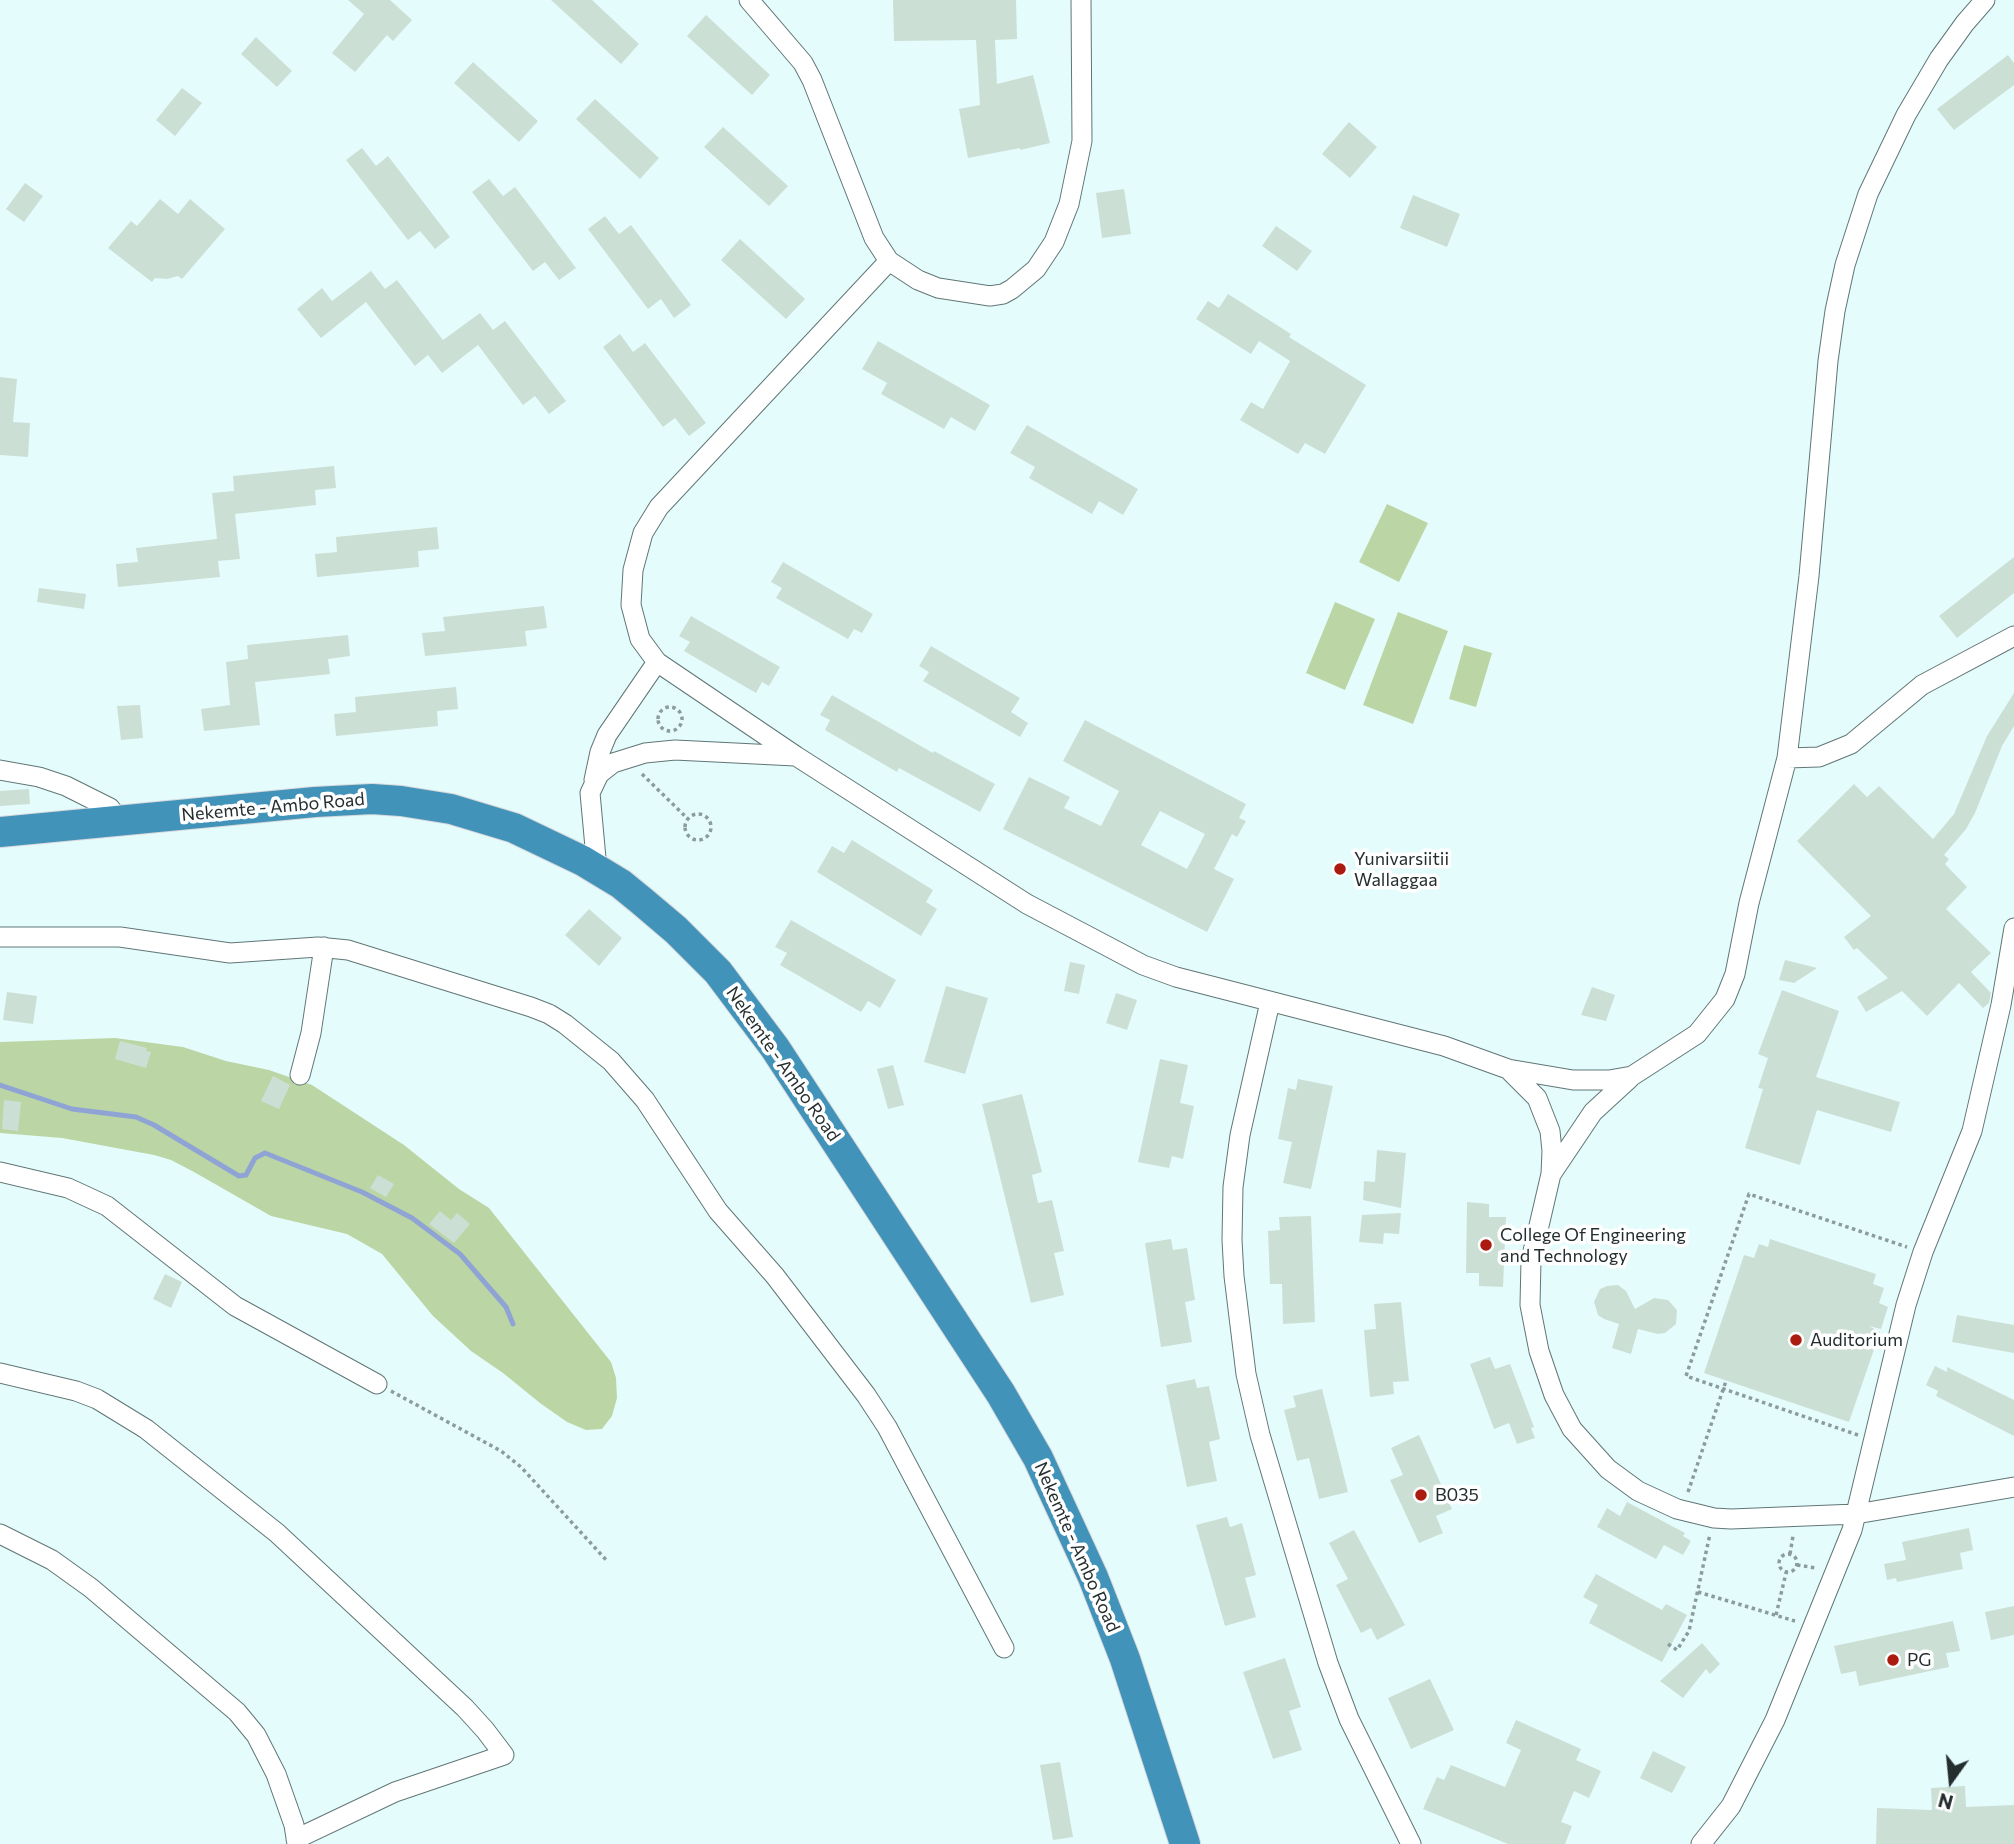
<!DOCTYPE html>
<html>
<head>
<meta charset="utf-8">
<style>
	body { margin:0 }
	#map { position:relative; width:2014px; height:1844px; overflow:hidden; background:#e5fcfd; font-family:Commissioner,sans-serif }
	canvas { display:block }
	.north { position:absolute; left:1916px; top:1746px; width:70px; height:70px; -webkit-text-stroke:5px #fff; paint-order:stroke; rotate:195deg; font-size:19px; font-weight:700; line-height:28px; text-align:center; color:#252e2f }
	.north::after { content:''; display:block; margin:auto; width:24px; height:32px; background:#252e2f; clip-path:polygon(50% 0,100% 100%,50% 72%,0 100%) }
</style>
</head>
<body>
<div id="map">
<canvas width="2014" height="1844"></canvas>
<div class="north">N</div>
</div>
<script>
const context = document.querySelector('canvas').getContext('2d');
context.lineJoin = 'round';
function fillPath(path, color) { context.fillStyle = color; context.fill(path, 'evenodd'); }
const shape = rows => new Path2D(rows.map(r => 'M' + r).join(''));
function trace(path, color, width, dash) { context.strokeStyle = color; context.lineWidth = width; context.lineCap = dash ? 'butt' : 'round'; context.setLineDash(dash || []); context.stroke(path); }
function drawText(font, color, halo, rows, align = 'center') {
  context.font = font + ' Commissioner,sans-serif'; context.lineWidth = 7; context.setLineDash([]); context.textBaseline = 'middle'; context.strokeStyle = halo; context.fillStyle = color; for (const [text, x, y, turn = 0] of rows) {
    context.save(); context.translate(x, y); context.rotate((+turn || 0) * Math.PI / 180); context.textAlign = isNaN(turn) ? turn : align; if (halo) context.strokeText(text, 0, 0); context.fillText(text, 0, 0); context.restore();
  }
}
const green = shape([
	[1387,504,1428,523,1399,582,1359,562],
	[1335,602,1375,619,1345,690,1306,673],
	[1398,612,1448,631,1413,724,1363,705],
	[1464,645,1492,653,1476,707,1449,699],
	[115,1038,183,1047,226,1061,269,1070,312,1085,404,1145,459,1189,489,1208,611,1362,616,1378,617,1398,612,1416,602,1429,586,1430,567,1422,540,1403,503,1373,471,1351,433,1316,382,1254,347,1234,271,1216,194,1172,171,1160,154,1155,62,1138,0,1133,0,1042]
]);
const stream = shape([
	[0,1085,72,1109,136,1117,154,1125,239,1176,246,1175,255,1158,265,1153,362,1192,412,1218,460,1254,506,1307,513,1324]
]);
const building = shape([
	[348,0,390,0,412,20,393,41,387,35,355,72,332,53,364,14],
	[551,0,592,0,639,44,621,64],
	[893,0,1016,0,1017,39,995,40,997,84,1033,75,1050,143,1020,150,1020,148,968,158,959,109,980,105,976,40,894,41],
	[706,15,770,75,752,95,687,36],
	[256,37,292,71,277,87,241,54],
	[2008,55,2014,63,2014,85,1954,130,1937,109],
	[473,62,538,121,519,142,454,83],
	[182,88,202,103,175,136,156,120],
	[595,99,659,158,640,179,576,119],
	[1349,122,1377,147,1350,178,1322,154],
	[723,127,788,186,769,206,704,147],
	[362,148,376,166,388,156,450,237,435,249,420,231,408,240,346,160],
	[489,179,503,196,515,187,576,268,559,280,545,262,533,271,472,192],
	[25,183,43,196,24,222,6,209],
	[1124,189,1131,234,1102,238,1096,193],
	[1413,195,1460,214,1447,247,1400,228],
	[160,199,178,214,190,199,225,229,182,279,178,276,167,279,155,278,152,282,108,248,131,221,137,226],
	[605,216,619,234,631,225,691,305,674,318,661,299,648,309,588,229],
	[1276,226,1312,251,1297,271,1262,246],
	[740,239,805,299,786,319,721,260],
	[371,271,385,289,397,280,443,340,480,313,493,330,505,321,566,401,549,414,535,396,523,405,478,345,442,373,428,355,415,366,366,302,321,338,297,309,322,288,332,301],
	[1228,294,1291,334,1289,337,1366,385,1325,454,1305,443,1298,454,1240,420,1251,402,1263,409,1290,361,1259,341,1251,354,1196,319,1208,301,1219,308],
	[620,334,633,352,645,343,706,423,689,436,675,418,663,427,603,347],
	[878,341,990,405,975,431,951,417,944,429,881,394,887,383,862,369],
	[0,377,17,379,13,422,30,423,28,457,0,455],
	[1027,425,1138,489,1123,515,1099,501,1092,514,1029,478,1035,467,1010,453],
	[334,466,336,488,315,490,316,505,235,514,240,559,218,561,220,577,118,587,116,564,138,562,136,548,217,539,212,493,234,491,233,476],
	[437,527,439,549,418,551,419,567,317,577,315,554,337,552,336,537],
	[2014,557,2014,593,1957,638,1939,616],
	[783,562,873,614,862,633,854,629,848,639,776,598,782,588,771,582],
	[39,588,86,594,84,609,37,602],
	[544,606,547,628,525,631,527,646,425,656,422,633,445,631,443,617],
	[691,616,780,667,769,686,762,682,756,693,684,651,690,642,679,636],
	[348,635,350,656,328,659,330,674,255,682,260,725,204,731,201,709,230,705,226,662,248,659,247,645],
	[931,646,1020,698,1011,712,1028,723,1020,737,923,681,929,672,919,666],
	[456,687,458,709,437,711,438,726,336,736,334,714,356,712,355,697],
	[2014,693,2014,726,2002,746,1975,813,1966,829,1944,855,1949,859,1945,864,1967,887,1946,909,1991,953,1971,972,1991,993,1989,1003,1983,1008,1959,983,1927,1016,1902,991,1866,1012,1857,997,1888,978,1857,948,1854,950,1844,937,1871,916,1797,841,1854,784,1867,797,1879,786,1933,839,1954,814,1987,736],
	[832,695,933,753,934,751,995,784,980,812,899,768,897,772,825,730,830,720,820,715],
	[140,705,143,738,121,740,117,706],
	[1085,720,1246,804,1239,818,1246,821,1237,837,1232,834,1214,869,1234,879,1207,932,1003,829,1029,777,1070,797,1064,808,1101,826,1119,791,1063,761],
	[1160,811,1205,834,1187,869,1141,845],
	[29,789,30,804,0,806,0,791],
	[852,840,933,890,926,902,937,909,921,936,817,872,832,846,844,853],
	[589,909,622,938,599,966,565,935],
	[791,920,896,980,880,1008,868,1001,861,1012,780,965,787,953,775,947],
	[1785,960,1817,968,1794,983,1779,980],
	[1070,962,1085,965,1079,994,1064,991],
	[946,986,988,998,965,1074,924,1062],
	[1592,987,1615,995,1606,1021,1581,1015],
	[1782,990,1839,1011,1816,1077,1900,1102,1891,1132,1817,1110,1800,1165,1745,1148,1763,1089,1758,1088,1768,1058,1758,1054],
	[7,992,37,996,33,1024,3,1020],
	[1116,993,1137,1000,1127,1030,1106,1023],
	[120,1041,147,1048,146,1051,151,1052,146,1068,115,1059],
	[1160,1059,1188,1065,1180,1103,1194,1106,1183,1159,1172,1156,1169,1168,1138,1162],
	[893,1065,904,1105,888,1109,877,1069],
	[273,1076,290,1085,279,1109,261,1101],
	[1298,1079,1333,1086,1311,1189,1283,1183,1292,1142,1278,1139,1288,1088,1296,1090],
	[1022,1094,1042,1172,1032,1175,1038,1203,1052,1200,1064,1251,1054,1253,1064,1295,1031,1303,982,1104],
	[4,1100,21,1102,18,1131,2,1129],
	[1377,1150,1406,1153,1401,1208,1363,1200,1364,1181,1375,1182],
	[378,1175,394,1184,386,1197,370,1188],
	[1467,1202,1489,1204,1489,1217,1506,1217,1503,1287,1479,1286,1479,1273,1466,1273],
	[440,1211,451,1220,457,1213,470,1224,454,1243,429,1224],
	[1401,1213,1399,1234,1384,1233,1383,1244,1359,1242,1362,1215],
	[1311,1216,1315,1322,1283,1324,1282,1284,1270,1284,1268,1231,1280,1230,1279,1217],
	[1171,1239,1173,1250,1187,1248,1195,1300,1185,1302,1192,1342,1161,1347,1145,1243],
	[1770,1239,1876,1274,1873,1284,1884,1288,1879,1303,1888,1307,1881,1329,1869,1326,1880,1332,1849,1422,1704,1373,1744,1255,1754,1258,1759,1244,1768,1247],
	[165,1274,182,1282,171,1308,153,1299],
	[1618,1285,1626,1291,1635,1309,1654,1298,1668,1300,1677,1310,1676,1324,1665,1333,1658,1334,1638,1329,1631,1354,1612,1348,1619,1324,1604,1319,1598,1315,1594,1302,1600,1289,1607,1286],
	[1401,1302,1409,1381,1393,1382,1394,1394,1370,1397,1364,1330,1376,1329,1374,1304],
	[1957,1315,2014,1325,2014,1353,1952,1342],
	[1490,1357,1495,1369,1510,1364,1534,1427,1531,1428,1535,1438,1517,1444,1509,1423,1494,1429,1470,1364],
	[1935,1366,1947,1372,1947,1367,2014,1400,2014,1436,1936,1396,1938,1391,1926,1385],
	[1195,1379,1197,1388,1209,1386,1220,1439,1209,1442,1217,1481,1187,1487,1166,1385],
	[1322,1389,1348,1492,1319,1499,1309,1458,1297,1461,1284,1410,1296,1407,1293,1396],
	[1419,1435,1452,1509,1436,1516,1443,1533,1419,1543,1390,1480,1403,1475,1391,1448],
	[1627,1502,1685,1533,1683,1536,1691,1541,1683,1555,1664,1545,1656,1559,1597,1527,1607,1508,1620,1516],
	[1227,1517,1230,1527,1242,1523,1256,1575,1245,1578,1256,1617,1225,1626,1196,1525],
	[1969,1528,1973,1550,1960,1553,1963,1569,1897,1582,1896,1578,1887,1580,1884,1564,1906,1560,1902,1542],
	[1354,1530,1405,1625,1377,1640,1371,1628,1361,1633,1336,1585,1348,1579,1329,1543],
	[1596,1574,1662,1610,1666,1604,1687,1615,1662,1662,1589,1623,1598,1605,1583,1597],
	[2014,1606,2014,1635,1991,1640,1985,1612],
	[1953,1621,1960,1651,1946,1653,1949,1667,1859,1686,1856,1671,1841,1674,1834,1646],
	[1702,1643,1720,1664,1710,1674,1706,1669,1683,1698,1660,1681],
	[1285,1658,1301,1707,1289,1711,1302,1750,1273,1759,1243,1672],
	[1430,1679,1454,1730,1411,1749,1388,1698],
	[1516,1720,1581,1749,1576,1760,1601,1771,1589,1798,1574,1791,1561,1822,1572,1826,1565,1844,1508,1844,1423,1809,1437,1777,1444,1780,1451,1765,1505,1787,1521,1750,1506,1743],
	[1653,1751,1686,1767,1672,1793,1640,1778],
	[1060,1762,1073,1837,1053,1840,1040,1765],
	[1965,1786,1966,1807,2014,1805,2014,1844,1876,1844,1877,1808,1932,1810,1931,1788]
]);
const path = shape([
	'658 719a12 12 0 1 1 24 0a12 12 0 1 1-24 0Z',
	[642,774,688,819],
	'685 827a13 13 0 1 1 26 0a13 13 0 1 1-26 0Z',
	[391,1391,501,1451,521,1467,608,1562],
	[1858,1435,1686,1376,1749,1194,1907,1247],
	[1688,1492,1726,1381],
	'1779 1563a9 9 0 1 1 18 0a9 9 0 1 1-18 0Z',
	[1790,1554,1793,1536],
	[1797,1565,1816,1568],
	[1698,1592,1795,1621],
	[1776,1615,1786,1573],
	[1668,1644,1677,1650,1689,1631,1710,1534]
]);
const minor = shape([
	[749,0,803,63,812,80,874,238,889,261,918,280,938,288,990,296,1003,294,1012,289,1036,269,1054,242,1069,204,1082,141,1081,0],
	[889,261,659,507,643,533,633,570,631,605,640,639,657,662,796,756,1027,904,1143,965,1176,977,1444,1046,1508,1069,1573,1080,1609,1080,1632,1076,1697,1034,1725,999,1735,974,1749,903,1787,758,1809,576,1828,361,1835,311,1845,265,1868,194,1906,115,1939,59,1965,23,1985,0],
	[1787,758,1819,757,1851,744,1922,685,2014,636],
	[0,770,39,777,66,786,110,808,119,820],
	[594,780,600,752,607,735,657,662],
	[597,869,590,793,599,774,613,763,645,753,675,750,795,756],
	[0,937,120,937,230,953,318,947,348,950,531,1007,549,1014,565,1024,611,1061,645,1100,718,1211,775,1276,866,1395,887,1427,1004,1648],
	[1270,1002,1240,1135,1233,1187,1232,1240,1234,1276,1246,1374,1260,1435,1328,1663,1349,1719,1411,1844],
	[1511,1072,1537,1098,1550,1131,1552,1151,1551,1174,1531,1260,1530,1305,1539,1351,1554,1395,1572,1429,1608,1469,1638,1491,1677,1509,1714,1518,1731,1519,1856,1514,2014,1487],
	[300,1075,311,1033,324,947],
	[0,1172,68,1188,107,1206,235,1306,377,1384],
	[1552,1173,1593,1112,1630,1078],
	[0,1373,76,1391,97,1399,146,1429,277,1533,465,1708,485,1730,504,1755,395,1792,296,1839],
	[0,1534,52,1560,91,1588,237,1712,256,1735,276,1774,294,1825,297,1844],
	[1701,1844,1731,1806,1775,1720,1852,1530,1906,1305,1923,1252,1972,1131,2001,1005,2014,928]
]);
const highway = shape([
	[0,832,315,802,372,799,401,801,451,809,514,828,583,861,621,884,643,902,676,930,718,972,775,1048,1001,1394,1038,1458,1093,1577,1125,1659,1185,1844]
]);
const markers = [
	[1340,869,7,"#ab1b10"],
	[1486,1245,7,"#ab1b10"],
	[1796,1340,7,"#ab1b10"],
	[1421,1495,7,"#ab1b10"],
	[1893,1660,7,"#ab1b10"]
];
const streetNames = [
	["Nekemte - Ambo Road",273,807,-5],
	["Nekemte - Ambo Road",783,1064,55],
	["Nekemte - Ambo Road",1077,1547,66]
];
const poiNames = [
	["Yunivarsiitii",1354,859],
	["Wallaggaa",1354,880],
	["College Of Engineering",1500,1235],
	["and Technology",1500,1256],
	["Auditorium",1810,1340],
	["B035",1435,1495],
	["PG",1907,1660]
];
fillPath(green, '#bbd6a4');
trace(stream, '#8fa4d5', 5);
fillPath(building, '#ccdfd5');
trace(minor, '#617676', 21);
trace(highway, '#d8d9da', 32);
trace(path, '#8c9c9d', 3.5, [3.5, 3.5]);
trace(minor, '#fff', 19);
trace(highway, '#4293ba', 30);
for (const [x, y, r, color] of markers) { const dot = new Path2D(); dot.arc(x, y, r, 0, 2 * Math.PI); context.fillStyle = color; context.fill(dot); trace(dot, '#fff', 2.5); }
drawText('18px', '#252e2f', '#fff', streetNames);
drawText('18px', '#252e2f', '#fff', poiNames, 'left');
</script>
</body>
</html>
